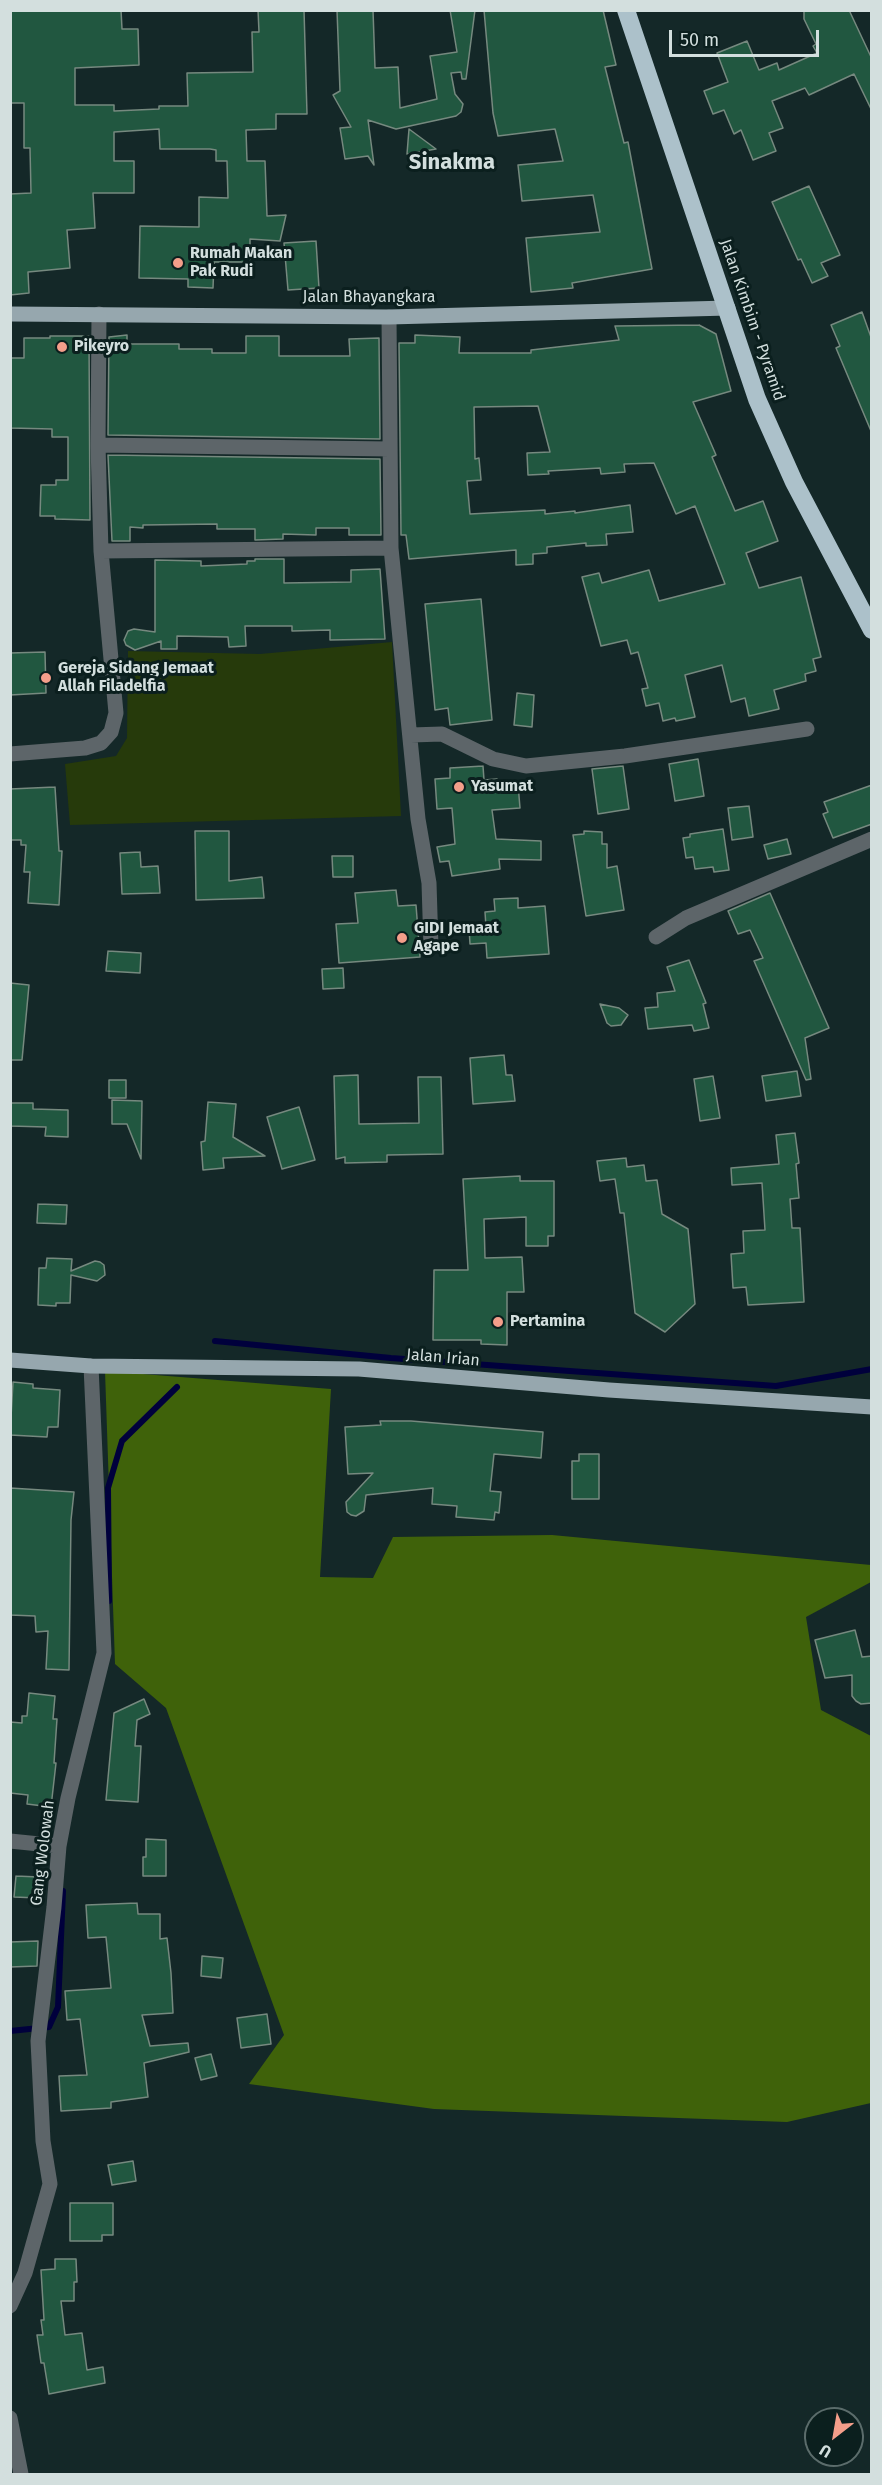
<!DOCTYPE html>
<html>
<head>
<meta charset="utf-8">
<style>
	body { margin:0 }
	#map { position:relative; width:882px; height:2485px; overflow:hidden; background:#142828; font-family:"Fira Sans",sans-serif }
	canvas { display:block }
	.frame { position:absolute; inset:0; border:12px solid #d3dfde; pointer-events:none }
	.north { position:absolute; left:804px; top:2407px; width:60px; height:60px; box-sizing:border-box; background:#0b1f1e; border:2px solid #5b6c6b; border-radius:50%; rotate:211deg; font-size:16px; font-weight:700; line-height:24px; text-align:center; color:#d3dfde }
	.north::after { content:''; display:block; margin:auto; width:21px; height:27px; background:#f49e8a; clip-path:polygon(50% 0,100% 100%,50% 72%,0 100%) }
	.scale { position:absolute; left:669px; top:30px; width:150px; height:27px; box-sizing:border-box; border:3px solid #d3dfde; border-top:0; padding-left:8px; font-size:18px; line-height:21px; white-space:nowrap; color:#d3dfde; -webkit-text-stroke:4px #0b1f1e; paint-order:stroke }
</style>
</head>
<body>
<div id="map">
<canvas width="882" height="2485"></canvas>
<div class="frame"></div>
<div class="north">U</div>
<div class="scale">50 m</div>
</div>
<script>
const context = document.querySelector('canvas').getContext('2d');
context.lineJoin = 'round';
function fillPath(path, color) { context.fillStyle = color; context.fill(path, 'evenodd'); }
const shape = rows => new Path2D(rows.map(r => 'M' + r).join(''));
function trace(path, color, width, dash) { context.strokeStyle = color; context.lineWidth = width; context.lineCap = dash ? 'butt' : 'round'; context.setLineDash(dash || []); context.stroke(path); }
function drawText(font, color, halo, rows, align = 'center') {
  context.font = font + ' "Fira Sans",sans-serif'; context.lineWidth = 6; context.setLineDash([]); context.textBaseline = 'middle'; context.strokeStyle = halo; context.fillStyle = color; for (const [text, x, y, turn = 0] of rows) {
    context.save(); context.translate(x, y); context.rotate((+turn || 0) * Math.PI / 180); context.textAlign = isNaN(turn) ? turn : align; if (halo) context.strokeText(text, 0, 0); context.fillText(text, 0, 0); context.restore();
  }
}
const green = shape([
	[392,642,401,816,70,825,65,764,116,756,127,738,128,651,260,654]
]);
const forest = shape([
	[105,1371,331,1389,320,1577,373,1578,393,1537,552,1535,871,1565,871,1582,806,1617,821,1710,871,1736,871,2103,787,2122,434,2109,249,2084,284,2035,166,1708,115,1664]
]);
const stream = shape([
	[215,1341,391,1358,776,1386,872,1369],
	[109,1601,108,1488,122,1441,177,1387],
	[10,2031,49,2027,58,2007,63,1891]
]);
const building = shape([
	[10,10,121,10,122,29,138,29,139,65,75,68,75,105,114,105,114,111,159,109,159,106,188,106,187,73,253,72,252,32,259,32,258,10,304,10,307,114,276,114,276,129,246,130,247,161,265,161,267,216,286,215,280,241,250,239,250,262,214,262,213,288,188,287,188,279,139,278,140,226,199,227,199,197,228,198,227,161,216,161,216,150,210,149,160,149,159,129,114,132,114,161,134,161,134,193,93,193,95,228,67,230,70,268,28,272,29,293,10,295,10,194,31,193,30,148,24,148,24,103,10,103,10,10],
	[337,10,373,10,375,68,398,67,400,108,437,99,430,56,457,52,450,10,475,10,466,79,462,79,461,72,451,73,455,94,463,104,461,112,456,116,396,129,368,120,374,165,368,156,345,159,340,128,351,127,333,95,340,91,337,10],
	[484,10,603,10,616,65,605,67,624,143,628,142,652,269,572,283,573,288,531,292,526,238,600,232,593,195,522,201,518,165,563,161,555,129,498,136,493,113,484,10],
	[804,10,849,10,872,59,872,111,854,74,809,95,805,88,772,101,783,128,769,133,776,151,753,160,741,130,734,134,724,110,713,114,704,91,728,82,717,53,747,41,759,70,777,63,779,70,817,53,813,46,816,44,804,19,804,10],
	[409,129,436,149,407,154,409,129],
	[809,186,840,255,821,263,828,276,812,283,801,259,798,260,772,202,809,186],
	[316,241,319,288,288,290,284,243,316,241],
	[862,312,872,340,871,431,836,348,840,346,831,325,862,312],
	[699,325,716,334,731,391,693,402,716,455,712,457,735,511,763,501,778,541,746,553,759,588,801,577,821,657,813,659,816,671,805,674,806,681,774,690,779,709,749,716,745,698,731,702,722,665,685,675,695,717,676,721,675,718,663,721,659,703,646,706,642,689,648,688,638,652,631,654,627,640,601,646,582,577,599,573,602,583,649,570,659,601,725,584,695,506,676,514,654,463,624,464,625,472,601,474,600,468,548,471,549,474,528,475,527,453,550,452,538,406,474,407,475,459,479,458,481,480,467,481,470,514,545,510,545,514,575,511,575,513,630,505,633,532,606,534,607,545,586,546,586,543,547,547,547,553,533,554,533,564,516,565,516,550,409,559,406,535,401,535,399,343,415,343,415,335,460,337,459,353,531,353,531,350,619,340,615,326,699,325],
	[127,335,127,344,179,344,179,349,212,349,212,353,246,353,246,336,279,336,279,356,350,356,349,339,379,338,380,439,108,435,109,337,127,335],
	[50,336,89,336,90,520,55,519,55,516,40,516,41,485,56,485,56,480,68,480,68,437,52,437,52,429,10,428,10,358,24,358,24,338,50,338,50,336],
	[108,455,380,459,381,535,349,535,349,528,316,528,316,535,283,534,283,539,255,540,255,529,217,529,217,524,143,525,143,528,130,527,130,541,112,541,108,455],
	[255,559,284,559,284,583,351,582,351,570,380,569,385,639,330,640,330,630,292,631,292,626,245,626,246,646,229,647,228,637,177,636,177,649,161,649,161,641,135,650,126,645,124,640,128,631,134,629,155,632,155,560,201,561,201,566,247,564,247,561,255,561,255,559],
	[481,599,492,720,450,725,448,708,435,710,425,604,481,599],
	[45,652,46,693,10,695,10,653,45,652],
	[517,693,534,695,532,727,514,725,517,693],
	[698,759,704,796,675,801,669,764,698,759],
	[483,766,484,780,497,779,498,784,518,784,520,808,492,810,496,839,541,841,541,860,499,859,500,869,452,876,449,861,440,862,437,847,455,844,452,808,437,809,435,779,450,778,450,768,483,766],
	[623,766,629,809,598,814,592,769,623,766],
	[872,785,872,824,833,838,823,814,828,812,824,802,872,785],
	[55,787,59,851,62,851,59,905,28,903,30,872,24,872,26,845,21,845,21,840,10,840,10,789,55,787],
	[749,806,753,837,732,840,728,808,749,806],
	[723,829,729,870,714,872,713,867,695,869,693,857,686,858,683,838,690,837,690,834,723,829],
	[195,831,229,831,229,881,262,877,264,898,196,900,195,831],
	[584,831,602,832,602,844,607,844,607,868,617,866,624,910,586,916,573,835,584,834,584,831],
	[787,839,791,854,768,859,764,845,787,839],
	[140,852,141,867,158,866,160,893,122,894,120,853,140,852],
	[332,856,353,856,353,877,333,877,332,856],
	[396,890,398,906,416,905,420,957,339,963,336,924,358,923,355,893,396,890],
	[770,893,829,1028,805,1038,811,1079,806,1080,754,961,763,958,750,930,738,934,728,911,770,893],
	[518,898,518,908,545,906,549,954,487,958,486,943,470,944,469,928,486,927,485,912,495,911,494,899,518,898],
	[108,951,141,953,140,973,106,971,108,951],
	[689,960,706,1003,703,1004,709,1028,694,1031,692,1025,648,1029,645,1008,658,1007,657,993,675,991,667,967,689,960],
	[343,968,344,988,323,989,322,969,343,968],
	[10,983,29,985,22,1060,10,1060,10,983],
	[600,1004,619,1008,628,1015,621,1025,611,1026,607,1023,600,1004],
	[504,1055,506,1075,512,1075,515,1101,473,1104,470,1058,504,1055],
	[797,1071,801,1096,766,1101,762,1076,797,1071],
	[358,1075,359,1124,419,1123,418,1077,441,1077,443,1154,387,1155,387,1162,345,1163,345,1157,336,1159,334,1076,358,1075],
	[713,1076,720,1118,700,1121,694,1079,713,1076],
	[109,1080,126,1080,126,1098,109,1098,109,1080],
	[112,1100,142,1101,141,1159,127,1124,112,1124,112,1100],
	[208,1102,236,1104,233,1137,265,1156,223,1158,224,1168,203,1170,201,1142,205,1141,208,1102],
	[10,1103,33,1103,33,1109,68,1110,68,1137,45,1136,46,1127,10,1126,10,1103],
	[299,1107,315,1160,282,1169,267,1117,299,1107],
	[795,1133,799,1163,796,1164,799,1198,790,1199,792,1228,800,1228,804,1302,748,1305,746,1287,733,1288,731,1254,744,1253,743,1231,765,1230,762,1183,732,1185,731,1168,779,1164,776,1135,795,1133],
	[626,1158,627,1167,644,1165,646,1181,657,1180,662,1214,688,1229,695,1304,665,1332,635,1313,624,1213,620,1213,615,1179,600,1181,597,1161,626,1158],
	[520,1176,520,1181,554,1181,554,1236,548,1236,548,1246,526,1246,526,1217,484,1219,485,1258,522,1257,524,1292,507,1292,507,1345,481,1344,481,1340,433,1340,434,1270,468,1270,463,1179,520,1176],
	[38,1204,67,1205,66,1224,37,1223,38,1204],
	[47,1258,72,1259,71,1271,95,1261,100,1262,104,1265,105,1275,97,1281,71,1275,70,1303,56,1303,56,1306,38,1305,39,1268,46,1268,47,1258],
	[13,1382,33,1384,33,1388,60,1390,58,1427,48,1427,47,1437,10,1435,13,1382],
	[380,1421,411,1421,543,1432,541,1458,494,1454,490,1491,501,1492,499,1513,495,1512,494,1520,456,1517,457,1506,432,1504,433,1488,366,1495,364,1511,356,1516,351,1515,347,1512,346,1502,373,1473,348,1474,345,1427,381,1425,380,1421],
	[579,1454,599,1454,599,1499,572,1499,572,1461,579,1461,579,1454],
	[10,1488,74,1492,71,1520,69,1670,46,1669,48,1631,36,1632,35,1616,10,1615,10,1488],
	[855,1630,862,1657,872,1656,872,1703,861,1704,856,1701,852,1696,852,1675,825,1678,815,1640,855,1630],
	[29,1693,55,1696,53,1719,57,1719,54,1763,56,1763,51,1807,27,1804,28,1795,10,1793,10,1722,22,1723,22,1716,27,1716,29,1693],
	[144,1699,150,1714,137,1720,135,1746,141,1746,138,1802,106,1800,114,1713,144,1699],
	[146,1839,166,1840,166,1876,143,1876,143,1857,146,1857,146,1839],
	[16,1876,39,1877,38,1898,14,1897,16,1876],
	[137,1903,138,1914,160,1914,160,1939,167,1938,171,1973,173,2013,142,2015,150,2046,188,2043,189,2052,144,2063,148,2097,111,2102,111,2108,61,2111,59,2076,87,2075,80,2019,67,2020,65,1991,111,1988,106,1937,88,1938,86,1905,137,1903],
	[38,1941,37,1966,10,1967,10,1942,38,1941],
	[202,1956,223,1958,221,1978,201,1976,202,1956],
	[267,2014,271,2044,241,2048,237,2018,267,2014],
	[211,2054,217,2076,201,2080,195,2058,211,2054],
	[133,2161,136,2181,112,2185,108,2165,133,2161],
	[70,2203,113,2203,113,2235,102,2235,102,2241,70,2241,70,2203],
	[55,2259,76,2259,77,2282,74,2282,74,2301,61,2301,65,2335,82,2333,87,2370,103,2367,105,2383,49,2394,44,2363,41,2363,37,2335,43,2335,41,2320,44,2320,41,2270,55,2269,55,2259]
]);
const minor = shape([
	[389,317,391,548,418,819,429,883,431,947],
	[98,445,390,449],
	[101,551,391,548],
	[411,735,442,734,493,759,526,766,625,756,807,729],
	[10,754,85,748,101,743,111,732,116,713,101,551,98,445,99,314],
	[656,937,686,918,872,839],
	[10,1841,59,1846],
	[10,2306,25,2273,50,2184,43,2141,38,2041,54,1907,59,1846,68,1798,104,1653,91,1366],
	[10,2418,21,2474]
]);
const major = shape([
	[10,314,389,317,728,308],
	[10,1360,91,1366,359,1369,609,1390,872,1407]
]);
const highway = shape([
	[626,10,757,399,794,482,872,630]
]);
const markers = [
	[178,263,6,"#f49e8a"],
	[62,347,6,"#f49e8a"],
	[46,678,6,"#f49e8a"],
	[459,787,6,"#f49e8a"],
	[402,938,6,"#f49e8a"],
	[498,1322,6,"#f49e8a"]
];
const poiNames = [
	["Rumah Makan",190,254],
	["Pak Rudi",190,272],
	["Pikeyro",74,347],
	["Gereja Sidang Jemaat",58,669],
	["Allah Filadelfia",58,687],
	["Yasumat",471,787],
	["GIDI Jemaat",414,929],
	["Agape",414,947],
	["Pertamina",510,1322]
];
const streetNames = [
	["Jalan Bhayangkara",369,298],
	["Jalan Kimbim - Pyramid",752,320,71],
	["Jalan Irian",443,1358,5],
	["Gang Wolowah",43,1853,-83]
];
const districtNames = [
	["Sinakma",452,163]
];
fillPath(green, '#263a0b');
fillPath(forest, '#3f620a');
trace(stream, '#00003c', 6);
fillPath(building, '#215740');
trace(building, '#76897f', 1.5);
trace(minor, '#5d6569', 15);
trace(major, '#96a7ae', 15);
trace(highway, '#acc1ca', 18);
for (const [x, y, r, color] of markers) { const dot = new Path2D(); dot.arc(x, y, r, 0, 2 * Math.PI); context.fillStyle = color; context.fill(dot); trace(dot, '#0b1f1e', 2); }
drawText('bold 16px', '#d3dfde', '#0b1f1e', poiNames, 'left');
drawText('16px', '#d3dfde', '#0b1f1e', streetNames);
drawText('bold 22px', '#d3dfde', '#0b1f1e', districtNames);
</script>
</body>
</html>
